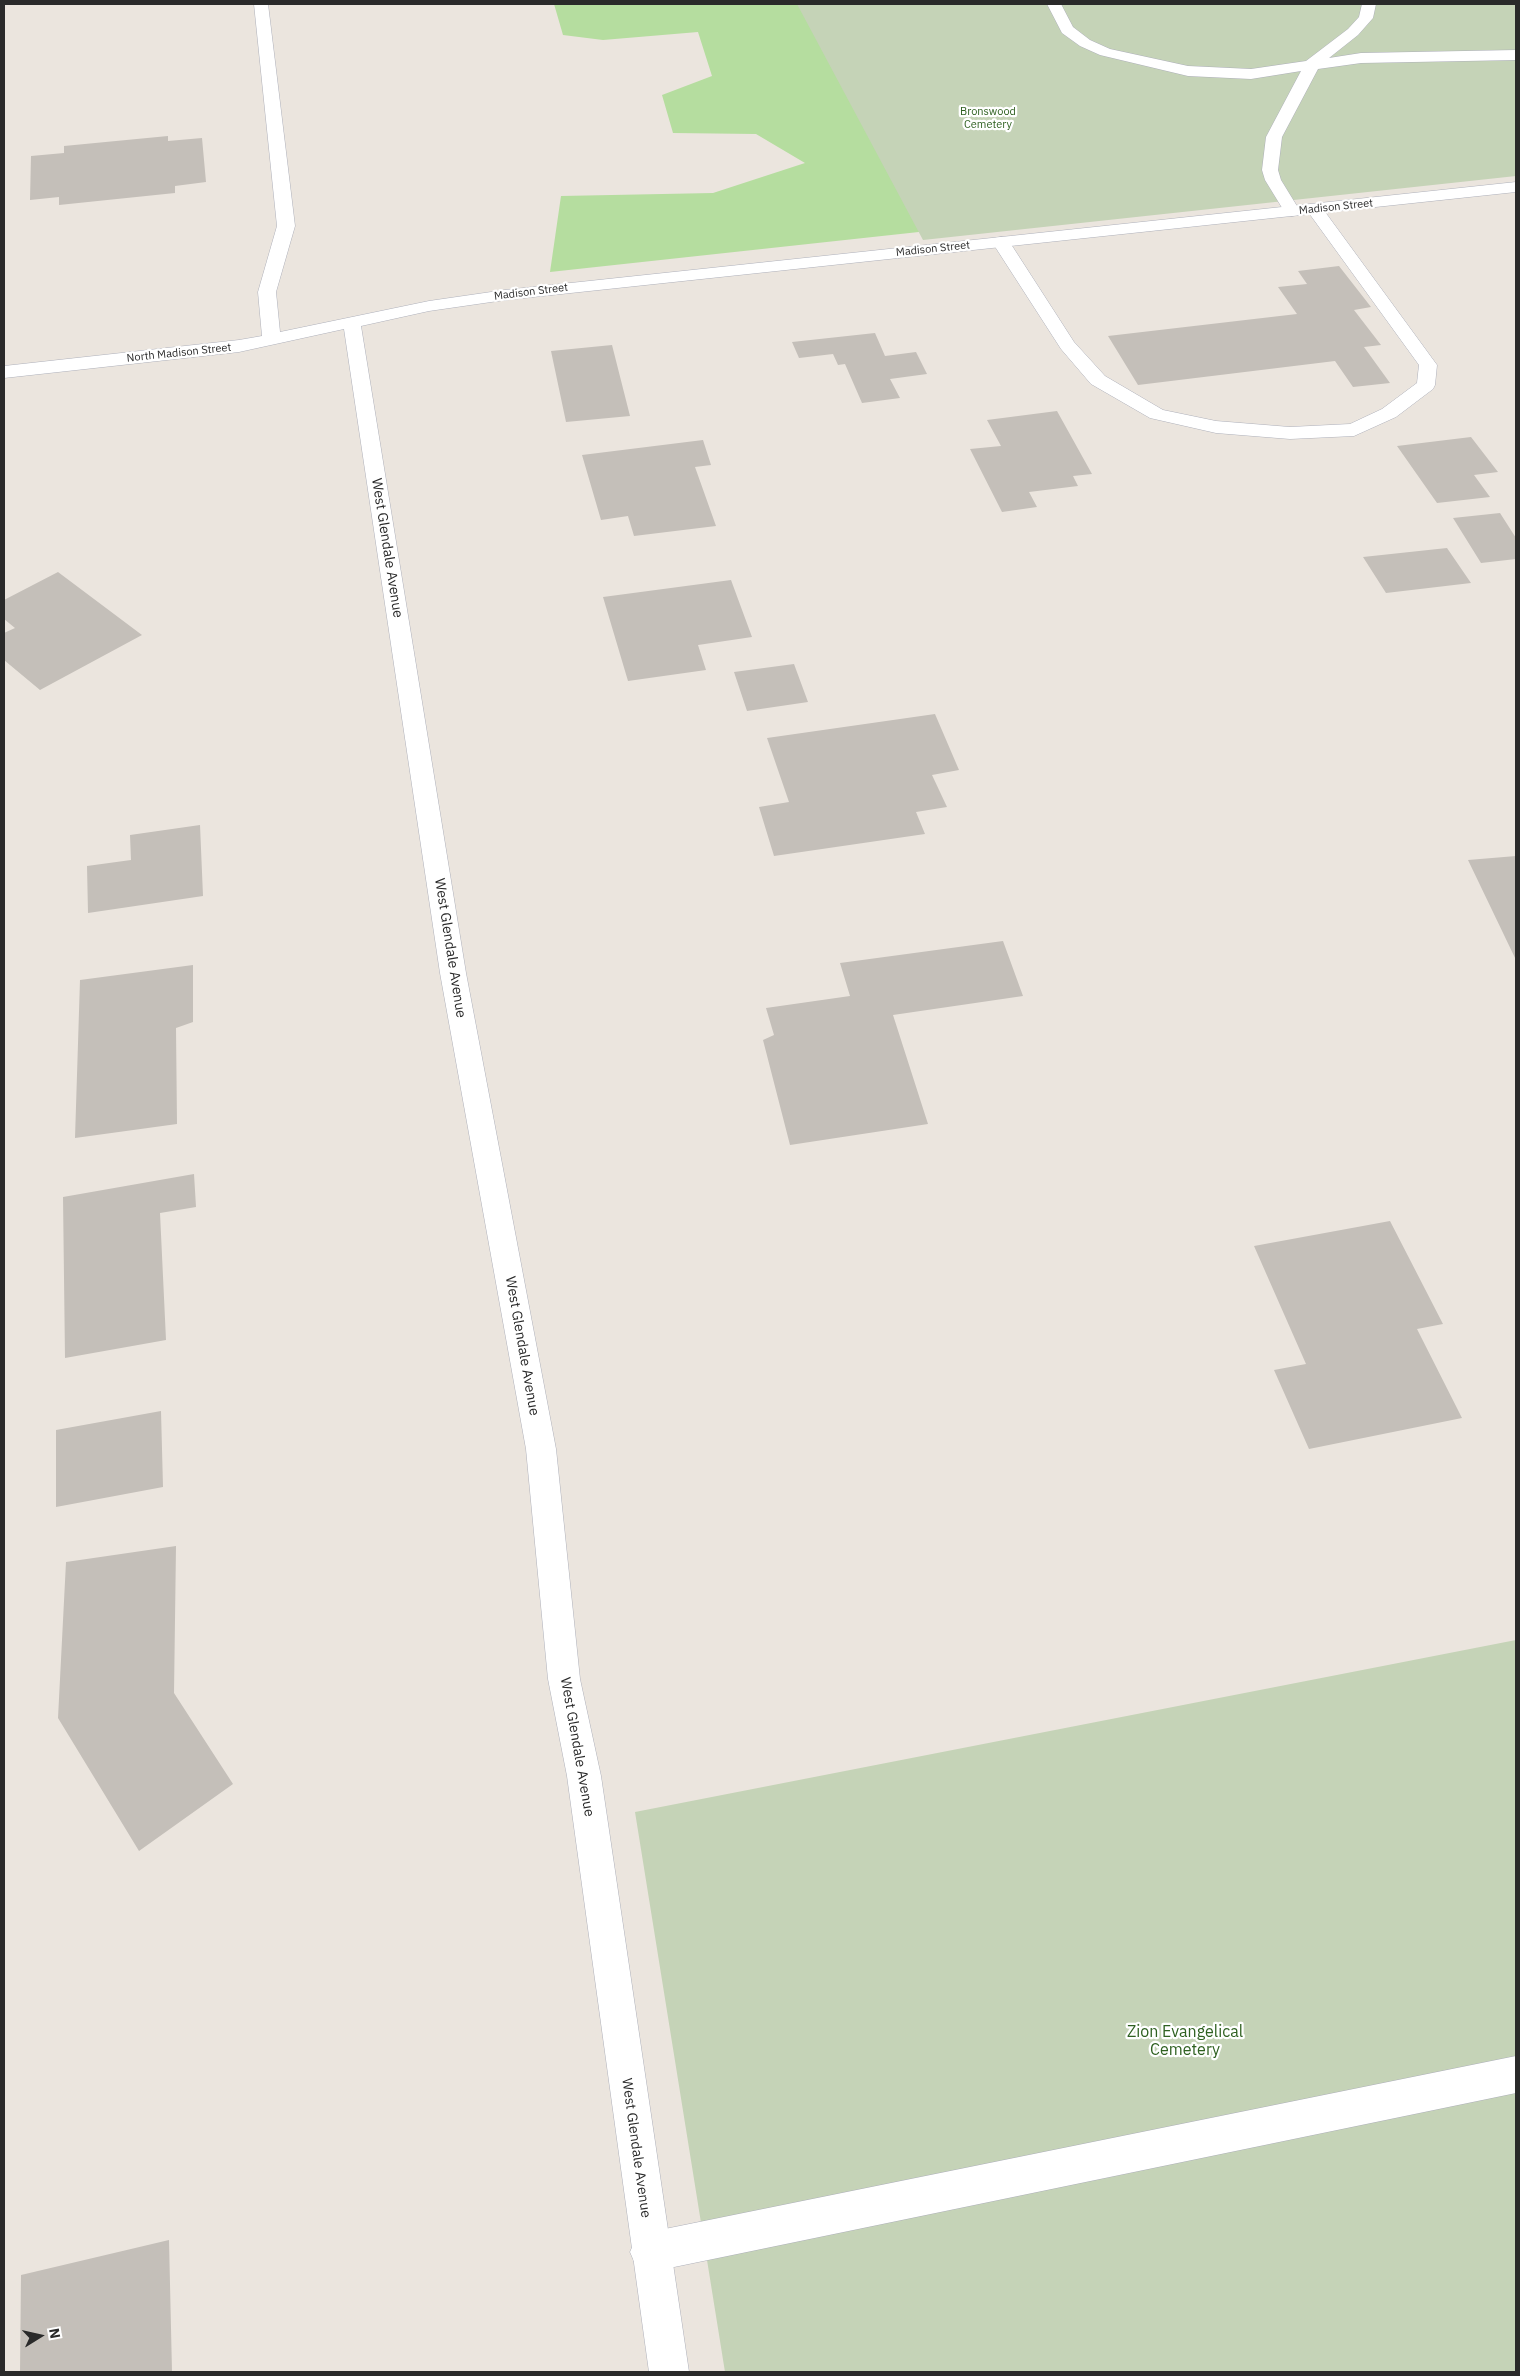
<!DOCTYPE html>
<html>
<head>
<meta charset="utf-8">
<style>
	body { margin:0 }
	#map { position:relative; width:1520px; height:2376px; overflow:hidden; background:#ebe5de; font-family:"IBM Plex Sans",sans-serif }
	canvas { display:block }
	.frame { position:absolute; inset:0; border:5px solid #2a2a2a; pointer-events:none }
	.north { position:absolute; left:15px; top:2311px; width:50px; height:50px; -webkit-text-stroke:4px #fff; paint-order:stroke; rotate:80deg; font-size:14px; font-weight:700; line-height:20px; text-align:center; color:#2a2a2a }
	.north::after { content:''; display:block; margin:auto; width:18px; height:22px; background:#2a2a2a; clip-path:polygon(50% 0,100% 100%,50% 72%,0 100%) }
</style>
</head>
<body>
<div id="map">
<canvas width="1520" height="2376"></canvas>
<div class="frame"></div>
<div class="north">N</div>
</div>
<script>
const context = document.querySelector('canvas').getContext('2d');
context.lineJoin = 'round';
function fillPath(path, color) { context.fillStyle = color; context.fill(path, 'evenodd'); }
const shape = rows => new Path2D(rows.map(r => 'M' + r).join(''));
function trace(path, color, width, dash) { context.strokeStyle = color; context.lineWidth = width; context.lineCap = dash ? 'butt' : 'round'; context.setLineDash(dash || []); context.stroke(path); }
function drawText(font, color, halo, rows, align = 'center') {
  context.font = font + ' "IBM Plex Sans",sans-serif'; context.lineWidth = 4.5; context.setLineDash([]); context.textBaseline = 'middle'; context.strokeStyle = halo; context.fillStyle = color; for (const [text, x, y, turn = 0] of rows) {
    context.save(); context.translate(x, y); context.rotate((+turn || 0) * Math.PI / 180); context.textAlign = isNaN(turn) ? turn : align; if (halo) context.strokeText(text, 0, 0); context.fillText(text, 0, 0); context.restore();
  }
}
const green = shape([
	[554,4,839,4,928,231,550,272,561,196,713,193,805,163,756,134,673,133,662,95,712,76,698,32,603,40,563,35]
]);
const cemetery = shape([
	[797,4,1516,4,1516,176,923,240],
	[1516,1640,1516,2372,725,2372,635,1812]
]);
const building = shape([
	[168,136,168,141,202,138,206,182,175,186,175,193,59,205,59,197,30,200,31,156,64,153,64,146],
	[1339,266,1371,307,1354,310,1381,345,1364,347,1390,383,1353,387,1335,361,1138,385,1108,336,1297,314,1278,287,1307,284,1298,271],
	[875,333,885,356,916,352,927,374,890,379,900,398,862,403,845,364,838,365,833,354,799,358,792,342],
	[612,345,630,416,566,422,551,351],
	[1057,411,1092,474,1073,476,1078,486,1029,492,1037,507,1002,512,970,449,1001,446,987,420],
	[1471,437,1498,472,1474,475,1490,497,1437,503,1397,446],
	[703,440,711,465,695,467,716,526,634,536,628,516,601,520,582,455],
	[1500,513,1516,538,1516,559,1481,563,1453,518],
	[1447,548,1471,583,1386,593,1363,557],
	[58,572,142,635,40,690,4,660,4,633,15,628,4,619,4,600],
	[731,580,752,637,698,645,706,670,628,681,603,597],
	[794,664,808,702,747,711,734,672],
	[935,714,959,770,932,775,947,807,916,812,925,834,774,856,759,807,789,802,767,738],
	[200,825,203,896,88,913,87,866,131,860,130,835],
	[1516,856,1516,960,1468,860],
	[1003,941,1023,996,893,1015,928,1124,790,1145,763,1040,774,1035,766,1008,850,996,840,963],
	[193,965,193,1022,176,1028,177,1124,75,1138,80,980],
	[194,1174,196,1207,160,1213,166,1340,65,1358,63,1197],
	[1390,1221,1443,1324,1417,1329,1462,1418,1309,1449,1274,1370,1306,1364,1254,1246],
	[161,1411,163,1487,56,1507,56,1430],
	[176,1546,174,1693,233,1784,139,1851,58,1718,66,1562],
	[169,2240,172,2372,20,2372,21,2275]
]);
const service = shape([
	[1047,4,1061,4,1073,27,1090,40,1110,49,1188,66,1251,69,1306,61,1348,29,1359,17,1362,4,1376,4,1373,18,1358,35,1329,58,1361,53,1516,50,1516,60,1361,63,1318,69,1282,137,1278,170,1281,180,1300,211,1298,215,1292,216,1286,215,1284,211,1265,180,1262,170,1266,137,1301,71,1251,79,1188,76,1100,55,1080,46,1062,33,1047,4],
	[1314,204,1320,205,1437,365,1435,385,1433,389,1396,417,1354,436,1290,439,1216,433,1150,418,1091,384,1061,349,992,242,995,238,1001,237,1007,238,1074,342,1105,376,1163,410,1216,421,1290,427,1350,424,1382,409,1417,383,1419,365,1306,209,1308,205,1314,204],
	[1516,2056,1516,2093,650,2272,636,2266,630,2252,636,2238,650,2232,1516,2056]
]);
const minor = shape([
	[254,4,268,4,295,226,276,292,280,332,429,301,505,290,1516,182,1516,192,505,300,429,311,361,326,466,973,556,1449,580,1679,601,1776,689,2372,649,2372,567,1776,548,1679,526,1449,440,973,344,329,239,352,4,378,4,366,239,340,262,336,258,292,277,226,254,4]
]);
const farParknames = [
	["Bronswood",988,112],
	["Cemetery",988,125]
];
const farStreetnames = [
	["Madison Street",1336,207,-6],
	["Madison Street",933,249,-6],
	["Madison Street",531,292,-7],
	["North Madison Street",179,353,-6]
];
const streetNames = [
	["West Glendale Avenue",387,548,81],
	["West Glendale Avenue",450,948,81],
	["West Glendale Avenue",522,1346,80],
	["West Glendale Avenue",577,1747,80],
	["West Glendale Avenue",636,2148,82]
];
const nearParknames = [
	["Zion Evangelical",1185,2032],
	["Cemetery",1185,2050]
];
fillPath(green, '#b5dd9f');
fillPath(cemetery, '#c5d3b7');
fillPath(building, '#c4bfb9');
trace(service, '#aeb0ba', 1);
trace(minor, '#aeb0ba', 1);
fillPath(service, '#fff');
fillPath(minor, '#fff');
drawText('11px', '#2f6121', '#fff', farParknames);
drawText('11px', '#2a2a2a', '#fff', farStreetnames);
drawText('14px', '#2a2a2a', '#fff', streetNames);
drawText('16px', '#2f6121', '#fff', nearParknames);
</script>
</body>
</html>
